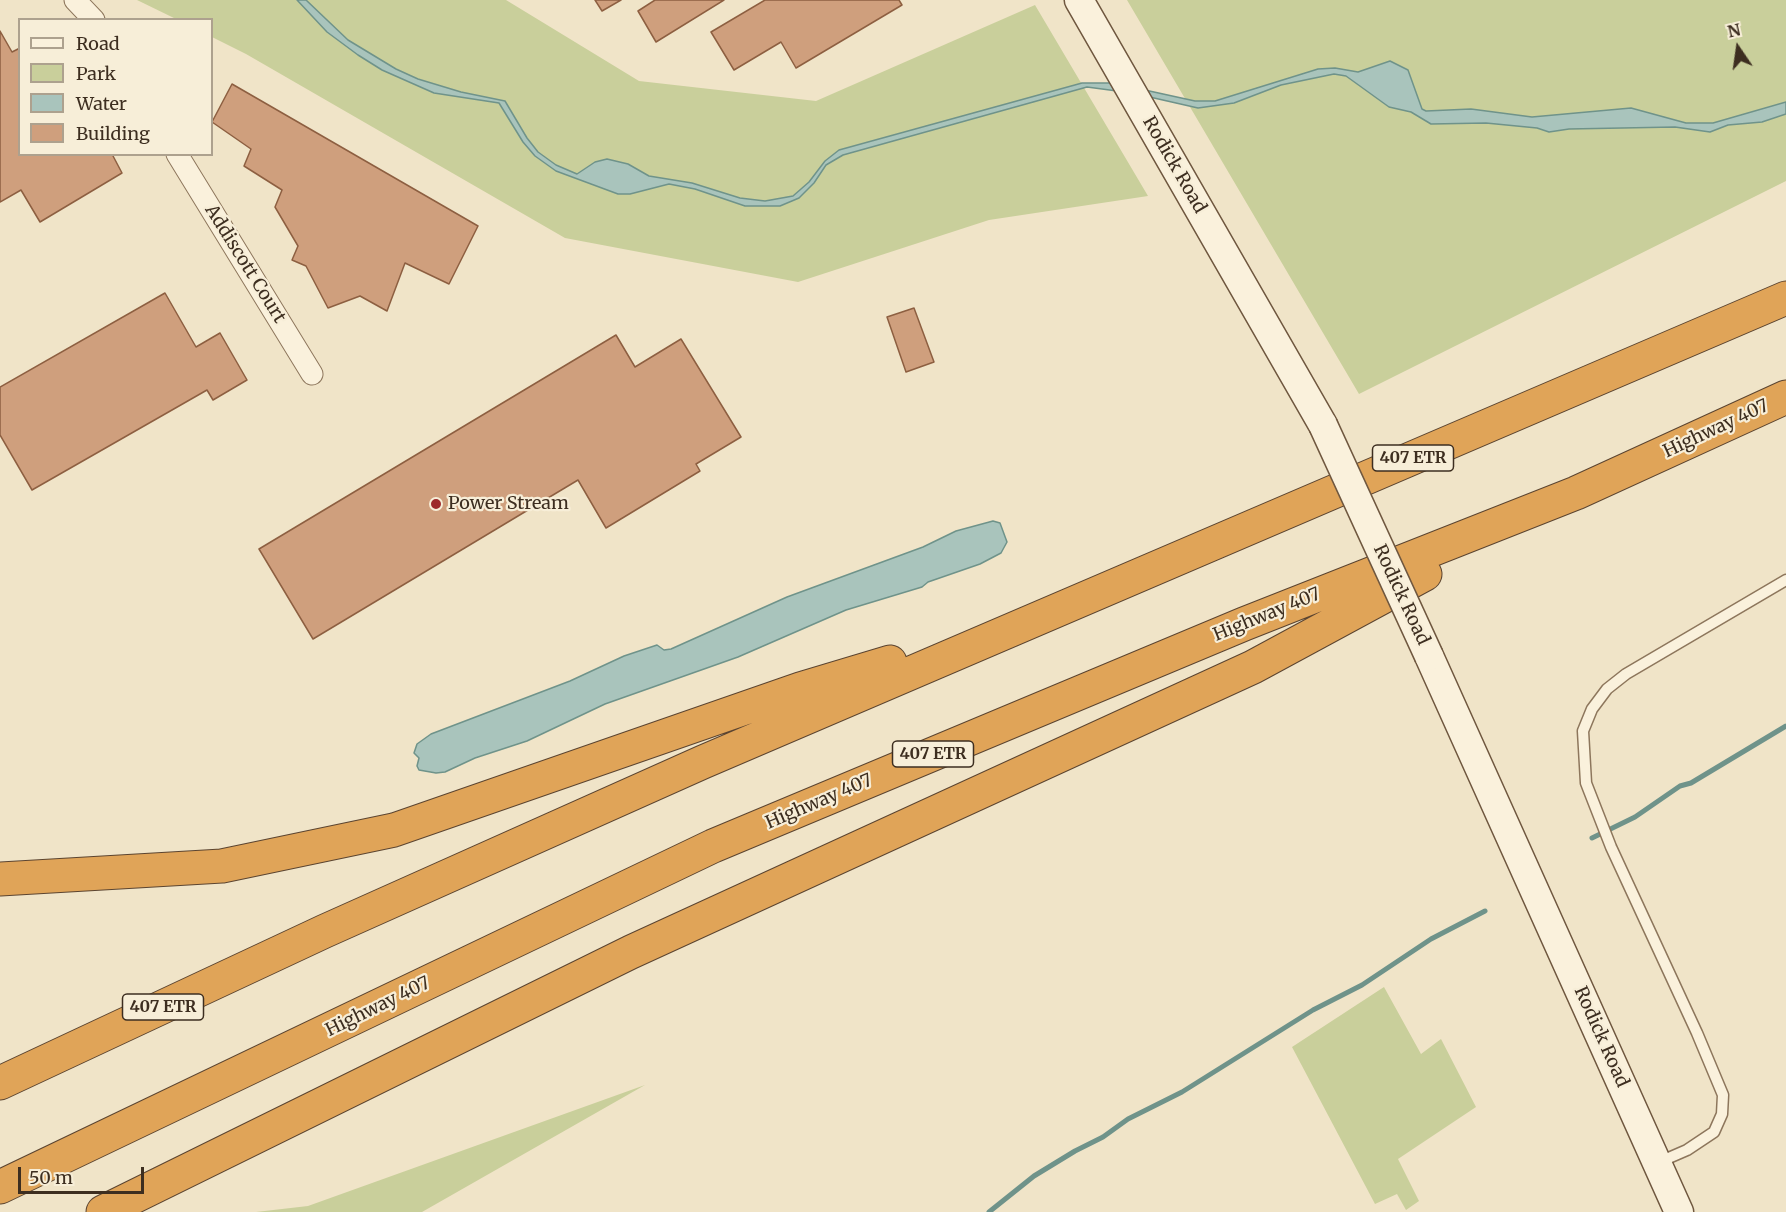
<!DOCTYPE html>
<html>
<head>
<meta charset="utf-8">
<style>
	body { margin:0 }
	#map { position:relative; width:1786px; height:1212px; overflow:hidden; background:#f0e4c8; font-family:Merriweather,serif }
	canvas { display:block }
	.legend { position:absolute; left:18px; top:18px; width:195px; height:138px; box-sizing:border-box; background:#f7eed8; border:2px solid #ada18e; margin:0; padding:8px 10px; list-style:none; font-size:18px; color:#3d2e20 }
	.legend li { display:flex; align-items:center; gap:12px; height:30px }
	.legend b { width:30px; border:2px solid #ada18e }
	.north { position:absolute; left:1708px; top:18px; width:60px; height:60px; -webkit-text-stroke:4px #f7eed8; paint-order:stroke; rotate:347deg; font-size:16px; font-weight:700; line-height:24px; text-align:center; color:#3d2e20 }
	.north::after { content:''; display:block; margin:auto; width:21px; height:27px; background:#3d2e20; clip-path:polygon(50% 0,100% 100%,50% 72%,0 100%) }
	.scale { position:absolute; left:18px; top:1167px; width:126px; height:27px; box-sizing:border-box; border:3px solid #3d2e20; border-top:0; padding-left:8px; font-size:18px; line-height:21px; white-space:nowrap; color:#3d2e20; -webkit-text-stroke:4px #f7eed8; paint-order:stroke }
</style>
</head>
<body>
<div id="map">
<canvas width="1786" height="1212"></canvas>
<ul class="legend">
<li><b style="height:8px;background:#faf1dc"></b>Road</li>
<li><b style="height:16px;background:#c9cf9b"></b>Park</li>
<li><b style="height:16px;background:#a9c4bc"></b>Water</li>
<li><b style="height:16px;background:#cf9f7d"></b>Building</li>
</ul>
<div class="north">N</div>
<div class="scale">50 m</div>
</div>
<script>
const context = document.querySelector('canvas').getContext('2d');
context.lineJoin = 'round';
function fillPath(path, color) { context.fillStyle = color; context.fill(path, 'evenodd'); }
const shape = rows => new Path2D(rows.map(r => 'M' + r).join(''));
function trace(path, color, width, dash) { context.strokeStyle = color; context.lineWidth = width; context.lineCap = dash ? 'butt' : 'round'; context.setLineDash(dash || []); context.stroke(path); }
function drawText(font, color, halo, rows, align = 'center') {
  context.font = font + ' Merriweather,serif'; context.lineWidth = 4.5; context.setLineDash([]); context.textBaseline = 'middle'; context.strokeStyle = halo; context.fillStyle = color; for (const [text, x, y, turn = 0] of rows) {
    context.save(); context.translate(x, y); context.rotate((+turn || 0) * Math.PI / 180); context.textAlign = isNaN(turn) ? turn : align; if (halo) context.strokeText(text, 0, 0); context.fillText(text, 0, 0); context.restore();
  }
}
const green = shape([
	[137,0,506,0,639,81,816,101,1035,5,1148,196,989,220,798,282,565,238,246,54,212,37,212,20,176,19],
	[1127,0,1786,0,1786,181,1359,394],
	[1384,987,1421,1054,1441,1039,1476,1107,1398,1159,1419,1201,1406,1210,1397,1194,1375,1204,1292,1047],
	[645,1085,422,1212,256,1212,308,1206]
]);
const water = shape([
	[297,0,306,0,348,40,396,69,418,79,461,92,505,101,527,138,538,152,556,165,577,174,595,162,607,159,628,164,649,176,692,183,740,198,765,201,793,196,809,182,825,161,839,150,1082,83,1113,83,1195,101,1215,101,1318,69,1335,68,1358,72,1390,61,1408,70,1422,109,1426,111,1471,109,1532,117,1631,108,1686,123,1713,123,1786,102,1786,114,1762,122,1728,125,1710,132,1675,127,1569,129,1549,132,1537,128,1486,123,1431,124,1411,112,1389,107,1346,76,1334,74,1281,85,1234,103,1198,108,1132,93,1087,87,843,155,826,165,814,183,799,198,780,206,745,206,695,189,669,184,630,194,618,194,556,171,535,156,523,142,499,103,434,93,382,70,358,55,327,32,297,0],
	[993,521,1000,523,1007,542,1001,553,980,564,928,582,922,587,846,610,738,657,605,704,527,741,475,758,445,772,436,773,419,770,417,766,419,758,414,753,417,744,431,734,570,681,624,656,657,645,664,650,671,649,787,597,923,547,956,531,993,521]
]);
const stream = shape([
	[1592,838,1635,817,1680,786,1691,783,1786,726],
	[989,1212,1034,1176,1075,1151,1103,1137,1128,1119,1182,1092,1313,1010,1362,985,1431,939,1485,911]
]);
const building = shape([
	[595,0,621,0,602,11,595,0],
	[655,0,724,0,656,42,638,11,655,0],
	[765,0,899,0,902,5,796,68,781,42,734,70,711,32,765,0],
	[0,31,12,52,20,48,20,154,112,154,122,173,40,222,21,190,0,202,0,31],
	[232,84,478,226,449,284,405,263,387,311,360,296,328,308,306,266,292,260,298,246,275,207,282,190,244,166,251,149,212,122,232,84],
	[165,293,196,347,220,333,247,380,213,400,207,390,32,490,0,435,0,387,165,293],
	[914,308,934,362,906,372,887,317,914,308],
	[616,335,635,367,681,339,741,437,696,464,700,471,606,528,578,480,313,639,259,549,616,335]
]);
const lane = shape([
	[1657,1163,1687,1150,1714,1132,1722,1114,1723,1095,1697,1033,1611,847,1586,783,1583,731,1592,709,1607,689,1626,674,1786,580]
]);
const street = shape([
	[75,0,94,20],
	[177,154,312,374]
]);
const secondary = shape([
	[1079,0,1323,425],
	[1429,656,1679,1212]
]);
const highway = shape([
	[0,879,222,866,394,830,800,689,890,662],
	[0,1083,325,931,703,762,1786,298],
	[0,1187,713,846,1244,624,1576,493,1786,397],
	[103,1212,631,952,1253,667,1425,574]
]);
const secondaryBridge = shape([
	[1323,425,1429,656]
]);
const markers = [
	[436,504,6,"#9e2a2b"]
];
const shields = [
	[1413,458,81],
	[933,754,81],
	[163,1007,81]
];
const shieldNames = [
	["407 ETR",1413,458],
	["407 ETR",933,754],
	["407 ETR",163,1007]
];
const streetNames = [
	["Rodick Road",1174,165,60],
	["Addiscott Court",245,264,58],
	["Highway 407",1716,429,-25],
	["Rodick Road",1401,595,65],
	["Highway 407",1267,615,-22],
	["Highway 407",819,802,-23],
	["Highway 407",378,1007,-26],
	["Rodick Road",1601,1037,66]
];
const poiNames = [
	["Power Stream",448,504]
];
fillPath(green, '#c9cf9b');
fillPath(water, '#a9c4bc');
trace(water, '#6f938a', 1.5);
trace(stream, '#6f938a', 5);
fillPath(building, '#cf9f7d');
trace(building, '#8d5f41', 1.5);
trace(lane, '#8d765c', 13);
trace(street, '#8d765c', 23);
trace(secondary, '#6f573f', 31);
trace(highway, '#5b4430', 35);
trace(lane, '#faf1dc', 10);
trace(street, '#faf1dc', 21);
trace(secondary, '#faf1dc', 28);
trace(highway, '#e0a458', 33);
trace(secondaryBridge, '#6f573f', 31, []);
trace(secondaryBridge, '#faf1dc', 28);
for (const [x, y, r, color] of markers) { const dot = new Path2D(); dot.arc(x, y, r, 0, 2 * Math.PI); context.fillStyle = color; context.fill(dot); trace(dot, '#f7eed8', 2); }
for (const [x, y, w] of shields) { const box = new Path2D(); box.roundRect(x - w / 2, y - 13, w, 26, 4.5); context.fillStyle = '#f7eed8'; context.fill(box); trace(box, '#3d2e20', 1.5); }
drawText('bold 16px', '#3d2e20', null, shieldNames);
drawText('18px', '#3d2e20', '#f7eed8', streetNames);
drawText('18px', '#3d2e20', '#f7eed8', poiNames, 'left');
</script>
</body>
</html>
